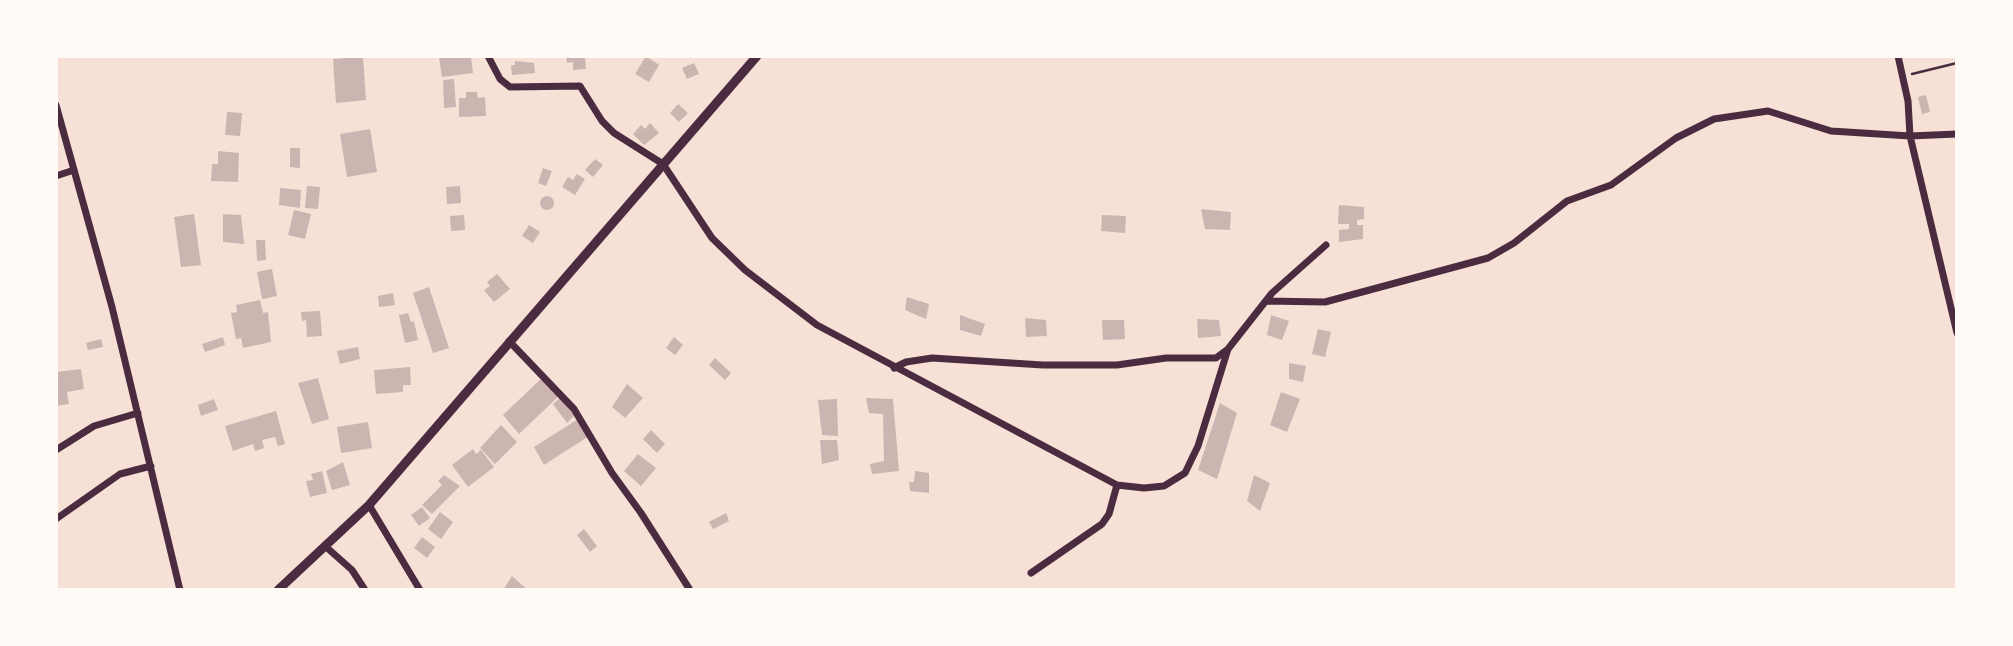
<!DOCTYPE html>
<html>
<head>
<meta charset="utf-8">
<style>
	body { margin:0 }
	#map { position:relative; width:2013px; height:646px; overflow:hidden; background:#f7e1d7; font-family:"IBM Plex Serif",serif }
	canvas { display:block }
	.frame { position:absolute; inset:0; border:58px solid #fffaf5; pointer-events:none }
</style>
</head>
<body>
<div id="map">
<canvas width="2013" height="646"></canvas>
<div class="frame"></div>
</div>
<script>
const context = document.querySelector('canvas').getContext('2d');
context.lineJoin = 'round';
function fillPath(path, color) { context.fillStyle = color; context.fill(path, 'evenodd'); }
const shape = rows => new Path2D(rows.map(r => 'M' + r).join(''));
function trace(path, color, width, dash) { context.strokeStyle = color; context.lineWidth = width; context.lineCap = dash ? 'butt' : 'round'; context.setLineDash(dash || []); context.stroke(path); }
const building = shape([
	[451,56,471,56,473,73,442,77,439,57],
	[566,56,585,56,586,69,573,70,573,62,567,63],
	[646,56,659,65,649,82,635,74],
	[363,57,366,100,336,103,333,59],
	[515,61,534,63,535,73,512,75,511,65,515,65],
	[694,63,699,74,687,79,682,68],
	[454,79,456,107,444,108,443,80],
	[466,92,477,92,478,98,485,97,486,116,459,117,459,98,466,98],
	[1926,95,1930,112,1922,114,1918,97],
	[678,104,688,113,679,122,670,113],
	[227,112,242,113,240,136,225,135],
	[650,123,659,133,644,145,633,134,641,125,645,129],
	[370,129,377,172,347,177,340,134],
	[290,148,300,148,300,168,290,167],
	[218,151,239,153,238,182,211,181,212,164,218,164],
	[595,159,603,165,593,177,585,170],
	[543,168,552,171,546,186,538,183],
	[577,174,585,179,575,195,562,187,568,177,573,180],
	[307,186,320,187,318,209,305,208],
	[460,186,461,203,447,204,446,187],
	[280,188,301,190,300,208,279,205],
	'540 203a7 7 0 1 1 14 0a7 7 0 1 1-14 0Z',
	[1339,205,1364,207,1364,219,1357,220,1357,225,1363,225,1363,239,1339,242,1339,230,1349,229,1349,224,1338,224],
	[1201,209,1231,212,1230,230,1205,229],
	[294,210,311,214,305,239,288,235],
	[194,214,201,265,181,267,174,217],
	[223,214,241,215,244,244,223,242],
	[464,215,465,230,451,231,450,216],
	[1102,215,1126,216,1125,233,1101,231],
	[529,225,540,232,533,243,522,236],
	[256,240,265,240,266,260,257,261],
	[272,269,277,296,262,299,257,272],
	[497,274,510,289,494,302,484,290,490,286,487,282],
	[429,287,449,348,433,353,413,293],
	[393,293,395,305,379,307,378,296],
	[907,297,929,304,926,319,905,310],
	[260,300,263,313,268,312,271,342,243,348,241,338,236,339,231,313,237,312,236,305],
	[320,311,322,336,307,337,306,320,302,321,301,312],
	[408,313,411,322,414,321,418,340,405,343,399,315],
	[960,315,985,324,981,336,960,330],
	[1271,315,1289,321,1282,340,1267,335],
	[1025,318,1046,320,1047,336,1026,337],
	[1197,319,1219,320,1221,336,1198,338],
	[1102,320,1124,320,1125,339,1103,340],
	[1318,329,1331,332,1325,357,1312,354],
	[223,337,225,345,205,352,202,344],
	[674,337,683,345,675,355,666,348],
	[101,339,103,347,88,350,86,343],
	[358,347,360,359,340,364,337,351],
	[715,358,731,373,725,380,709,365],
	[1289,363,1306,366,1303,382,1289,379],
	[410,367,411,385,403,385,403,392,376,394,374,370],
	[81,369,84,389,67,392,69,404,56,406,56,372],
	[544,376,560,395,519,434,503,415],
	[318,378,329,419,312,424,298,383],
	[627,384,643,398,625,418,612,407],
	[1281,392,1300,399,1287,432,1270,425],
	[561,397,574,416,567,423,553,404],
	[866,398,893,399,899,471,872,474,870,464,884,461,883,414,869,413],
	[214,399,218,410,201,416,198,405],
	[837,399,838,436,822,435,818,400],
	[1220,403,1237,413,1217,479,1198,470],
	[276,411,285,444,278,446,275,437,262,440,264,448,255,451,253,444,233,451,225,426],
	[578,419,589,436,544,465,534,447],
	[368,422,372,448,341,453,337,427],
	[501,425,517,442,495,464,480,448],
	[651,430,665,444,657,453,643,439],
	[820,440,837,440,839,460,822,464],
	[473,449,476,454,481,450,494,467,468,487,452,465],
	[638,454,656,468,641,486,624,471],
	[343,462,350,485,332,490,326,471],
	[322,471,327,493,310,497,306,481,313,480,311,474],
	[915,471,929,473,929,493,910,491,909,482,914,482],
	[444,475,460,486,432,514,422,505,442,485,438,481],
	[1254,475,1270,483,1260,511,1247,501],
	[422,507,430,518,419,526,411,515],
	[440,512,453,522,441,539,428,529],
	[726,513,729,521,713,529,709,522],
	[584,529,597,546,590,552,577,535],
	[422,537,435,547,427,558,414,548],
	[512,576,528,590,503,590]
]);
const path = shape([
	[1912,74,1957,63]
]);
const minor = shape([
	[488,56,500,79,510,87,580,86,602,121,614,133,663,164,712,238,745,270,817,325,1117,485,1144,488,1164,486,1185,473,1198,446,1228,349],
	[1898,56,1908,101,1910,136,1957,333],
	[56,105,112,307,180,590],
	[56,176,74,170],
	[1266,301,1325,302,1488,258,1514,243,1567,201,1611,185,1676,138,1714,119,1768,111,1831,131,1910,136,1957,134],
	[509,341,574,409,612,473,641,513,690,590],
	[894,368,906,362,932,358,1043,365,1117,365,1166,358,1216,358,1228,349,1272,293,1326,245],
	[56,450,94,426,138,413],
	[369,505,420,590],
	[56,519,120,474,151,466],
	[325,546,352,570,365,590],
	[1031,573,1102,524,1109,514,1117,485]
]);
const tertiary = shape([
	[278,590,369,505,757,56]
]);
fillPath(building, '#ccb4b1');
trace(path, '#4a2c40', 2.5);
trace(minor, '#4a2c40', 7);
trace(tertiary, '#4a2c40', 9);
</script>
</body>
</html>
